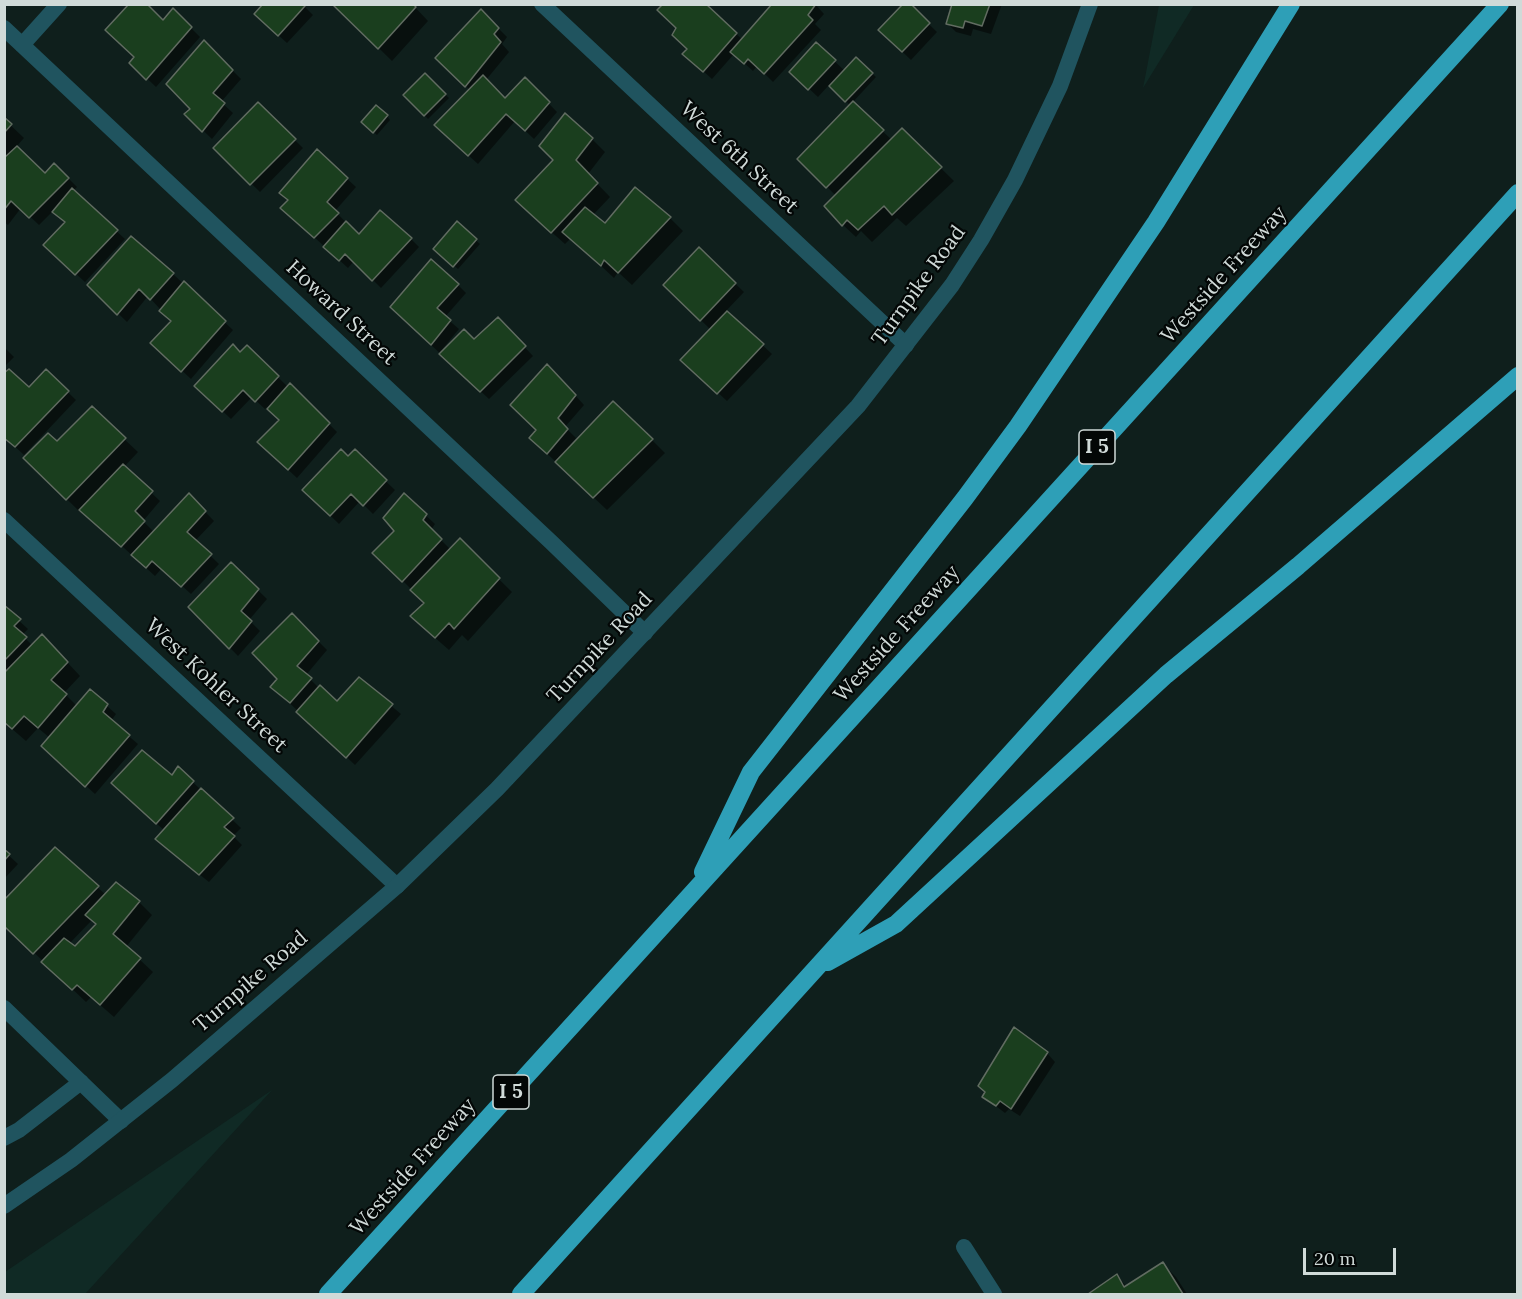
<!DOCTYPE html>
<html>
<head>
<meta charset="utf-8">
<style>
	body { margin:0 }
	#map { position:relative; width:1522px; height:1299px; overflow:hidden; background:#0f1f1c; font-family:Lora,serif }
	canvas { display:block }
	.frame { position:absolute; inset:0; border:6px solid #d0dad8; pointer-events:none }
	.scale { position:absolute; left:1303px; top:1248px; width:93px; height:27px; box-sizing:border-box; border:3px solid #d0dad8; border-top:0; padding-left:8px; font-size:18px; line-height:21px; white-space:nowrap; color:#d0dad8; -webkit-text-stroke:4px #030706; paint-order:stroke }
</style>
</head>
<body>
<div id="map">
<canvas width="1522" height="1299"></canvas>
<div class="frame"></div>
<div class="scale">20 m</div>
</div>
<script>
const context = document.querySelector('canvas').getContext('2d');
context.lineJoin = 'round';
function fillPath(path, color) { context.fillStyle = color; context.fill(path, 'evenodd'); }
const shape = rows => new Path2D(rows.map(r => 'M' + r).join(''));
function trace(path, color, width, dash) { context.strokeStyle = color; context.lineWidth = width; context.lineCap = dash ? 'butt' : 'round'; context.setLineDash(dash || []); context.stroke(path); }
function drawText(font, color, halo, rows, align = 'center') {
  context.font = font + ' Lora,serif'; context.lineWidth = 4.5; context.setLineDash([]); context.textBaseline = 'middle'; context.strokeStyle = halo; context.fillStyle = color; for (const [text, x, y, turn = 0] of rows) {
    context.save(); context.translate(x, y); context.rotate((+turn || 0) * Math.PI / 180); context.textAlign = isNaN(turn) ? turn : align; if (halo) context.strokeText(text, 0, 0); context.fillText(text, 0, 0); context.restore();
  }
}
const built = shape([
	[1159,5,1194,5,1143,88],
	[272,1090,85,1294,5,1294,5,1272]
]);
const shadow = shape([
	[302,4,313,15,287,43,265,23],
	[334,4,412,4,428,21,392,61],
	[665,4,709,4,707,8,743,40,815,4,824,14,815,24,821,30,773,82,757,66,753,71,734,54,712,79,693,62,689,49],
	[908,4,937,32,911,60,880,30],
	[953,4,1002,4,991,34,973,29,971,36,956,32,948,24],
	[173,10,200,37,156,87,131,63],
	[481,11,507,37,502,44,509,52,486,80,505,100,525,79,557,112,534,139,515,121,478,164,445,134,470,90,437,58],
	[204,42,241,79,221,102,233,113,212,139,186,114,192,110],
	[816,44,845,71,856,59,876,77,852,103,892,140,902,130,954,181,906,226,897,218,872,242,861,231,856,237,843,225,836,196,800,159,851,106,829,85,818,97,791,72],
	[425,75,449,98,428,119,405,95],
	[258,104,303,148,260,192,215,148],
	[387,116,390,120,377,135,367,126],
	[4,119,24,138,16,147,46,175,55,165,77,187,73,191,125,239,85,282,53,253,66,223,53,211,39,225,21,208,8,225,4,222],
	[592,139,605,152,588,174,610,197,593,215,606,226,670,218,683,231,632,285,618,272,614,278,571,238,565,244,530,213],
	[317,151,356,187,335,211,359,236,411,239,419,247,381,288,354,261,348,268,291,216,289,201,281,193],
	[457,223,480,244,458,269,435,249],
	[699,249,744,292,726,311,772,354,727,401,691,368,711,330,665,285],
	[173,274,233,330,191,379,161,351,172,322,148,296,127,322,89,285],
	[458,285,466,293,445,317,459,329,440,352,442,353,474,341,498,319,533,356,489,399,400,316],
	[4,347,14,357,4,367],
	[247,347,288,387,290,385,337,432,297,478,268,451,280,421,267,407,265,409,252,397,231,419,196,386],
	[46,371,76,400,24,455,10,442,29,389],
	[556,374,584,405,565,427,576,438,570,445,572,447,652,440,665,453,607,510,539,446,537,430],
	[92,409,138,452,124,467,160,501,143,521,154,532,189,495,214,521,195,541,219,564,191,594,162,568,155,576,82,510,80,512,25,458,57,443],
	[355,452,395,490,373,514,360,501,339,524,304,490],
	[404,495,435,524,431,530,451,550,460,541,512,592,468,641,462,635,449,650,425,629,425,603,375,553,396,531],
	[231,564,267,599,249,620,260,631,238,656,190,607],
	[4,607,28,629,22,635,33,646,55,649,80,676,64,693,77,706,90,691,116,714,111,721,138,744,95,794,52,755,50,738,38,728,26,741,4,722],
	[292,615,327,650,306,675,319,688,337,703,359,679,401,714,355,765,281,695,279,679],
	[178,768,241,828,233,836,242,845,209,882,166,848,165,831,121,792,172,777],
	[55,849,106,895,139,902,152,915,126,947,153,972,114,1017,91,997,86,1002,4,924],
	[92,920,97,925,75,948,69,944],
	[4,851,18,864,4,879],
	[1047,1053,1055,1062,1020,1116,1009,1109,1005,1113,984,1097],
	[1163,1264,1176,1277,1187,1294,1091,1294,1117,1276,1127,1287]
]);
const building = shape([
	[129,4,147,4,163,20,173,8,192,27,146,80,129,63,134,57,105,30,129,4],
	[263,4,304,4,305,6,278,36,254,14,263,4],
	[332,4,413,4,416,7,378,49,332,4],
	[663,4,706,4,737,33,703,72,682,54,687,49,672,35,676,28,657,10,663,4],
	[772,4,816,4,808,15,813,20,764,74,748,59,744,64,730,52,772,4],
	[903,4,911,4,930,23,902,52,878,30,903,4],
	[952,4,990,4,982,26,965,21,963,28,946,24,952,4],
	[481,9,499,28,494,34,501,42,465,87,435,58,481,9],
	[204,40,233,70,213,93,225,103,202,132,184,114,190,109,166,84,204,40],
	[816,42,836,60,808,90,789,72,816,42],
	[856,57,873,73,845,102,829,86,856,57],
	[425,73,446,94,424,116,403,95,425,73],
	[483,75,505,98,525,77,550,102,525,131,506,114,468,156,434,125,483,75],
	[853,101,884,130,826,188,797,159,853,101],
	[258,102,296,139,250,185,213,148,258,102],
	[376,105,388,115,373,133,361,122,376,105],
	[565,113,593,138,576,160,598,183,551,233,515,200,553,160,539,146,565,113],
	[4,117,12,124,4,133,4,117],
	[902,128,942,167,892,215,884,206,858,230,847,220,842,226,824,206,902,128],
	[17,146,45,173,54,163,69,178,29,218,11,201,4,210,4,158,17,146],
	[317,149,348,178,327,202,339,213,314,238,280,208,288,200,279,193,317,149],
	[635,187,671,217,618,273,604,260,601,266,562,232,585,207,605,223,635,187],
	[72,188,118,230,75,275,43,245,65,222,52,212,72,188],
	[380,210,412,238,372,281,345,254,339,261,323,247,346,221,359,234,380,210],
	[457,221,477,239,453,267,433,249,457,221],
	[131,236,174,273,150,300,139,289,117,315,87,285,131,236],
	[699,247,736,283,700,321,663,285,699,247],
	[431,259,459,284,437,308,451,320,431,345,390,307,431,259],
	[184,281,226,321,181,372,150,343,171,321,159,311,184,281],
	[727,311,764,344,717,394,680,360,727,311],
	[498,317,526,346,480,392,439,354,464,329,474,339,498,317],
	[233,344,240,352,247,345,279,376,255,402,243,390,222,412,194,386,233,344],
	[547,364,576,395,558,418,568,429,547,454,529,438,536,430,510,405,547,364],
	[9,369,29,387,46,369,69,391,15,447,4,438,4,373,9,369],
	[290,383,330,423,288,470,257,442,279,420,267,409,290,383],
	[613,401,653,439,593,498,555,462,613,401],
	[92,406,126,438,66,500,23,458,48,433,57,441,92,406],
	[341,449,348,456,355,449,387,480,363,506,351,494,330,516,302,490,341,449],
	[123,464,153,491,135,511,145,521,121,547,79,510,123,464],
	[189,493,206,511,187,532,212,554,181,587,152,561,146,568,131,555,189,493],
	[404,493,427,514,423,520,442,539,402,582,372,553,394,531,383,518,404,493],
	[460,538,500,578,454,629,449,623,435,638,410,616,424,603,410,590,460,538],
	[231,562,259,589,241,611,252,621,229,649,188,607,231,562],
	[4,605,21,619,14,626,27,637,4,661,4,605],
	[292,613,319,641,297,666,312,678,290,703,270,687,277,679,252,653,292,613],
	[42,634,68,662,51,680,67,694,38,728,24,716,12,729,4,722,4,673,42,634],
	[359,677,393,704,346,758,296,712,320,685,337,701,359,677],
	[90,689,108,704,103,712,130,735,85,787,41,746,90,689],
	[142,750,172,775,178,766,194,781,156,824,111,783,142,750],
	[201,788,234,818,224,827,235,836,199,875,155,839,201,788],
	[55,847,99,886,33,954,4,926,4,900,55,847],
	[4,849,10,854,4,861,4,849],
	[116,882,140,901,113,934,141,958,100,1005,77,985,72,990,41,962,64,938,75,946,96,924,85,915,116,882],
	[1014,1027,1048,1052,1011,1109,1000,1101,996,1106,982,1097,985,1092,978,1086,1014,1027],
	[1163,1262,1183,1294,1088,1294,1117,1274,1124,1287,1163,1262]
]);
const minor = shape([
	[542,4,906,345],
	[4,28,551,542,645,633],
	[22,45,59,4],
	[4,520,397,886],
	[4,1008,121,1121],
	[4,1138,19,1130,81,1082],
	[964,1247,994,1294]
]);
const tertiary = shape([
	[4,1206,71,1160,172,1080,397,886,497,789,858,406,952,285,981,240,1015,180,1060,86,1090,4]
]);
const motorway = shape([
	[703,872,751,772,965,498,1018,426,1156,222,1291,4],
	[828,962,896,924,1166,675,1298,566,1518,376],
	[328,1294,1500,4],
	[521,1294,1518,193]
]);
const shields = [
	[1097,447,36],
	[511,1092,36]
];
const shieldNames = [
	["I 5",1097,447],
	["I 5",511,1092]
];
const streetNames = [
	["West 6th Street",739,158,43],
	["Westside Freeway",1224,275,-48],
	["Turnpike Road",919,286,-54],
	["Howard Street",341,313,43],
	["Westside Freeway",897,634,-48],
	["Turnpike Road",600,648,-47],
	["West Kohler Street",216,686,43],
	["Turnpike Road",251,982,-41],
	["Westside Freeway",413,1167,-48]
];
fillPath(built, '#102a25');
fillPath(shadow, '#0007');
fillPath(building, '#1a3e1e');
trace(building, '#616c61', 1.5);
trace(minor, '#20545f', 16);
trace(tertiary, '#20545f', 16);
trace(motorway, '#2e9fb7', 18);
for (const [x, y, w] of shields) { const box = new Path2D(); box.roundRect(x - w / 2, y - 17, w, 34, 4.5); context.fillStyle = '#030706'; context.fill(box); trace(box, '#d0dad8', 1.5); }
drawText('bold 20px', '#d0dad8', null, shieldNames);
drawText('21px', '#d0dad8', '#030706', streetNames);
</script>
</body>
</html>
